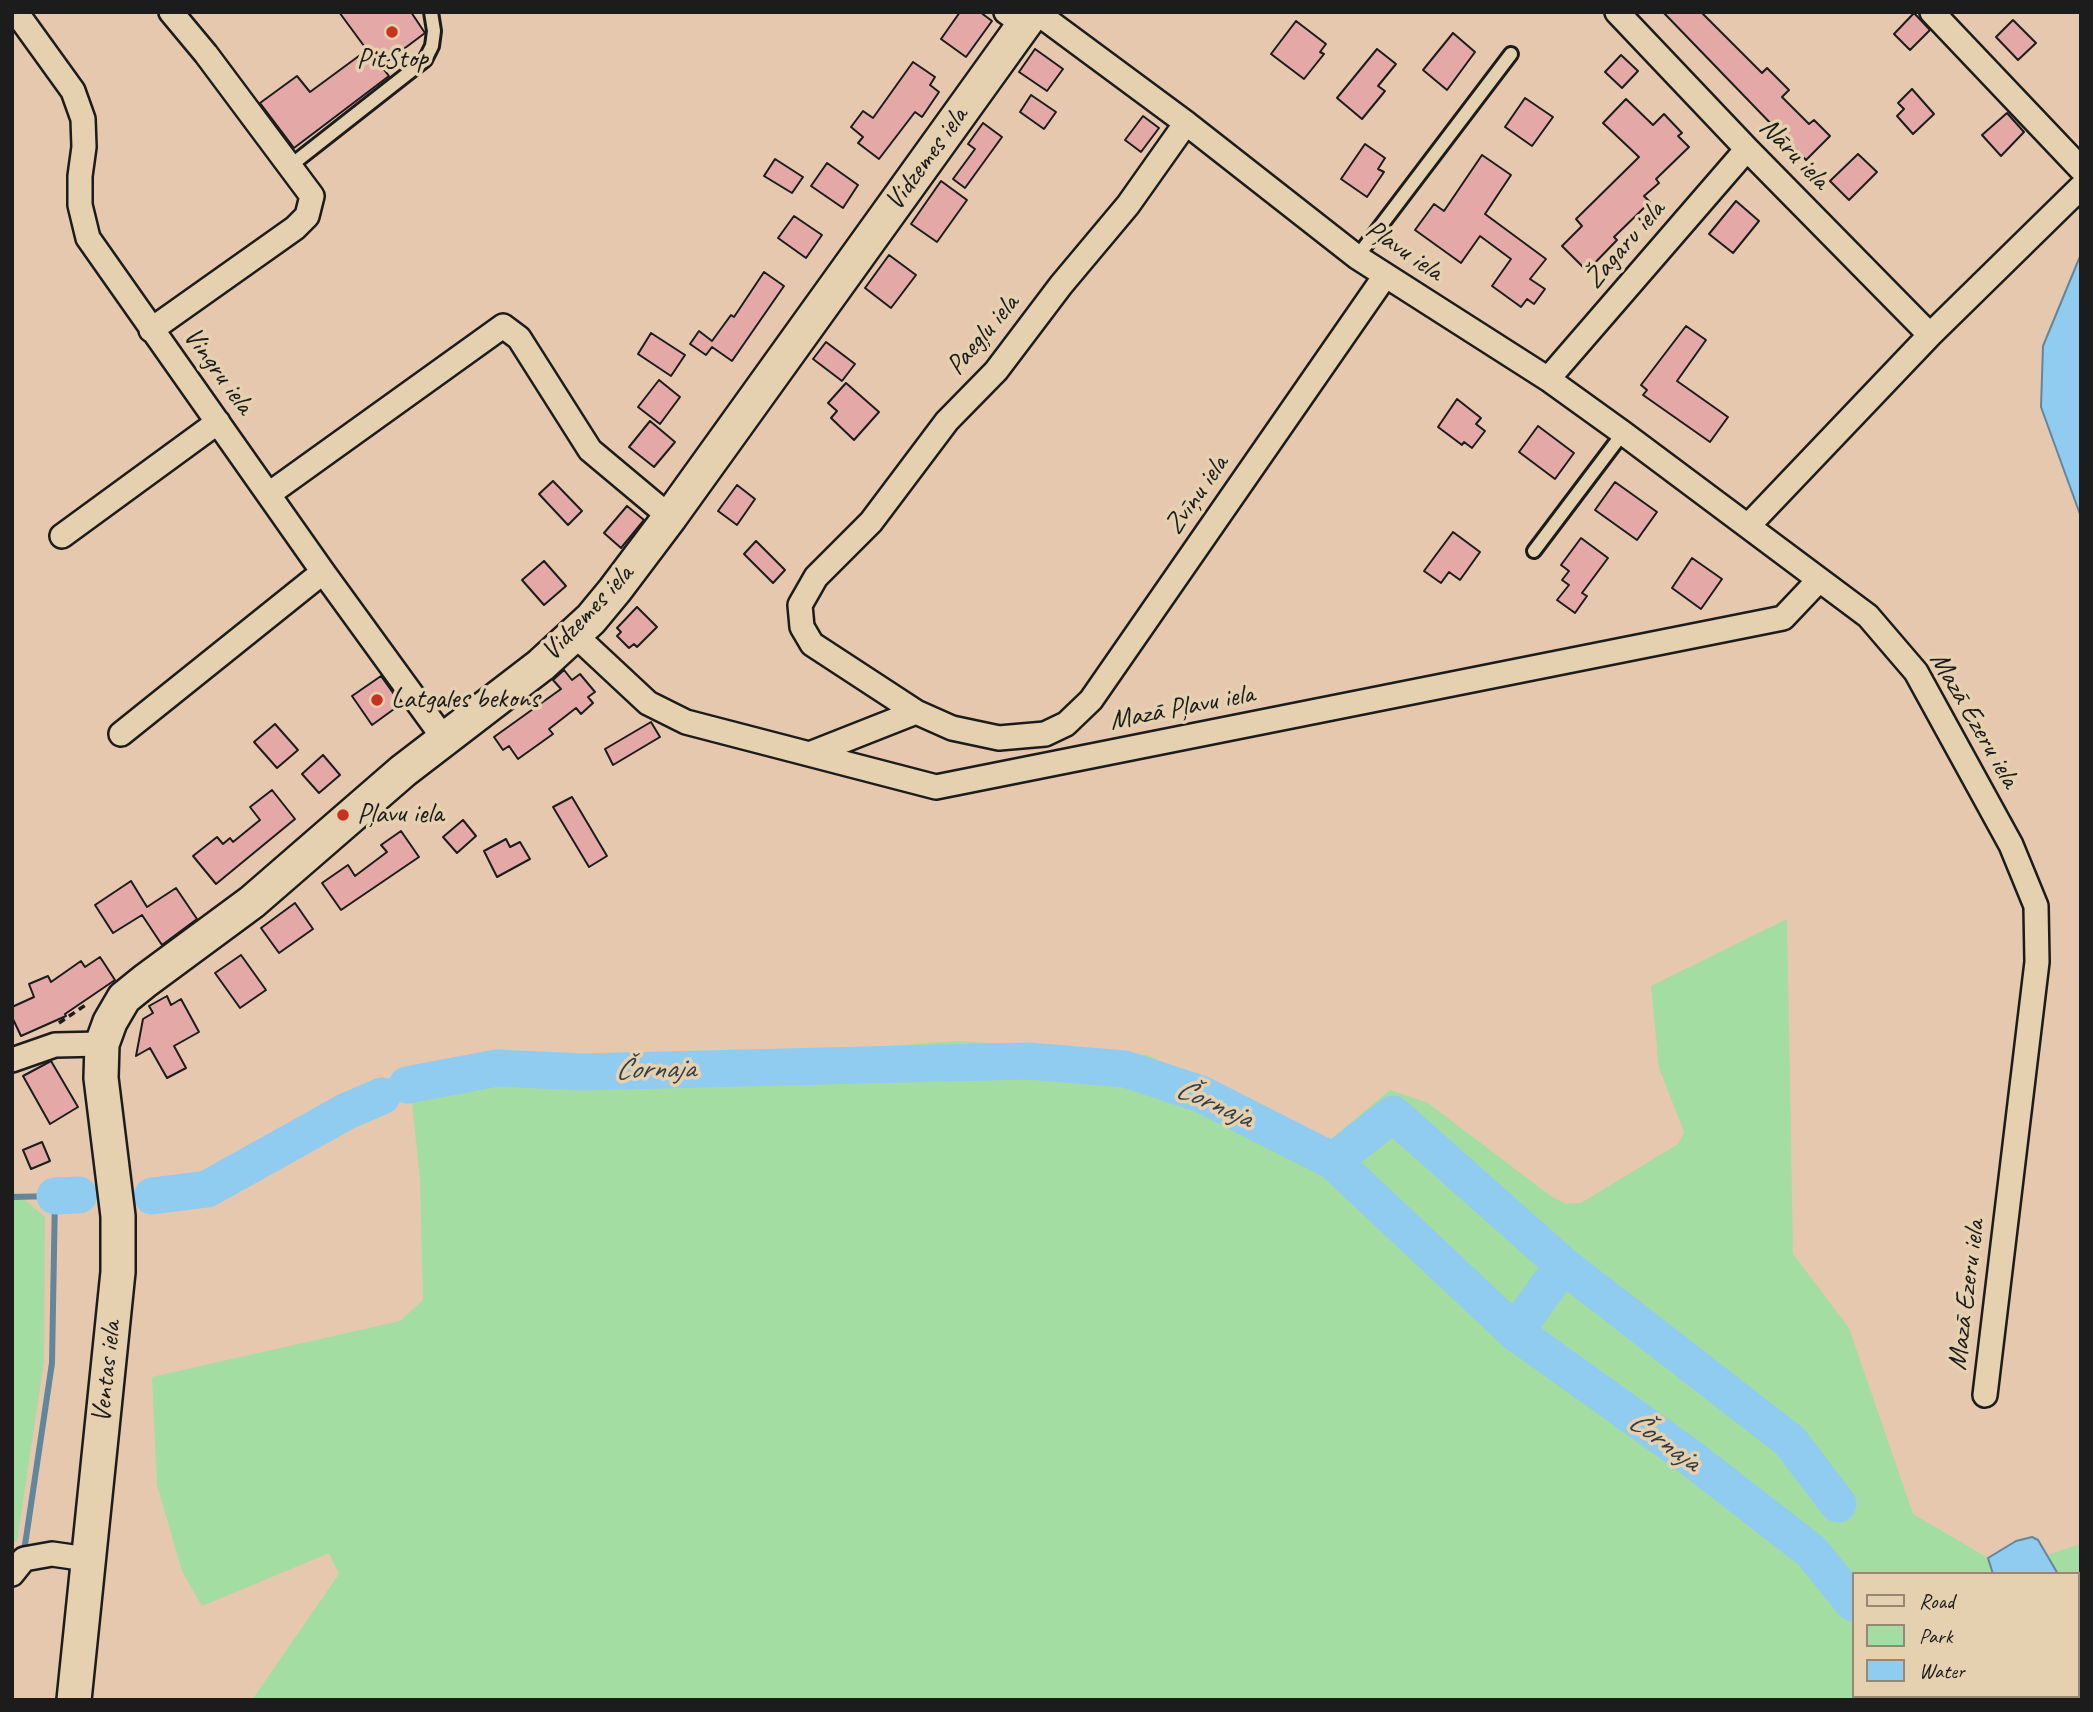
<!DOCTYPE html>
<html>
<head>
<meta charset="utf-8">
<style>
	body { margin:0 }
	#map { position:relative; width:2093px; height:1712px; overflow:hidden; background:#e5c8ad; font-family:Caveat,sans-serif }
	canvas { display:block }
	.frame { position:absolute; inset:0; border:14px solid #1c1c1c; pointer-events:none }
	.legend { position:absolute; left:1852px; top:1572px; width:228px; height:126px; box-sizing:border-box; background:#e5d0af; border:2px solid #958874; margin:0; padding:9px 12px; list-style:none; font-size:21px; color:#1c1c1c }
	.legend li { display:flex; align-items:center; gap:14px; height:35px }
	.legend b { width:35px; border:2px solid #958874 }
</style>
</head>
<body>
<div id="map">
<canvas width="2093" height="1712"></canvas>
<div class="frame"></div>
<ul class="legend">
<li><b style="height:9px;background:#e5d0af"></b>Road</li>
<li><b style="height:19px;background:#a4dda1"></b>Park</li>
<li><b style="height:19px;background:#90ccf0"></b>Water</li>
</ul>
</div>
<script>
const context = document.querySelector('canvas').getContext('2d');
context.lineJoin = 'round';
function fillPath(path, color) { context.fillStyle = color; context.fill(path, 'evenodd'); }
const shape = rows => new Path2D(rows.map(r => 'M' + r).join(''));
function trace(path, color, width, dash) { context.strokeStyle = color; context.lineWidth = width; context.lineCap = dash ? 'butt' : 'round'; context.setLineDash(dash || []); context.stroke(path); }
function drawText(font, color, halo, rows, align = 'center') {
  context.font = font + ' Caveat,sans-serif'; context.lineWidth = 7; context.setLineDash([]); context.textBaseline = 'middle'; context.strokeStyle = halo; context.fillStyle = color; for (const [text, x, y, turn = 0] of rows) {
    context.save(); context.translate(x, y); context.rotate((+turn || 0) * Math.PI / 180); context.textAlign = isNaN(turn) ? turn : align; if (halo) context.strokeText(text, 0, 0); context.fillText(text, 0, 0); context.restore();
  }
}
const green = shape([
	[1787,919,1793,1254,1849,1328,1913,1514,1988,1558,1993,1574,1853,1574,1853,1696,2077,1696,2077,1574,2058,1574,2047,1555,2081,1544,2081,1700,252,1700,339,1574,329,1553,202,1606,182,1571,157,1485,152,1377,400,1321,423,1300,420,1180,409,1073,489,1053,727,1057,957,1041,1147,1055,1330,1140,1390,1090,1428,1103,1552,1197,1566,1204,1581,1203,1678,1144,1684,1132,1659,1068,1651,986],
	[12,1189,45,1217,44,1361,17,1542,12,1542]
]);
const water = shape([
	[2081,254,2081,517,2041,407,2043,346,2081,254],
	[2032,1537,2038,1540,2058,1574,1993,1574,1988,1558,2016,1541,2032,1537]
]);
const stream = shape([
	[12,1197,55,1196,52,1363,25,1545]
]);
const river = shape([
	[407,1085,497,1068,582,1072,1028,1061,1125,1069,1201,1094,1333,1161,1515,1332,1691,1458,1812,1552,1853,1603],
	[1333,1161,1393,1114,1563,1265,1790,1441,1838,1504],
	[55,1196,79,1195],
	[152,1196,207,1189,347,1111,382,1096],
	[1515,1332,1563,1265],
	[1930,1696,1932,1700]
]);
const building = shape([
	[339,12,411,12,425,33,381,66,389,76,294,148,260,103,297,76,310,92,367,50,339,12],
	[960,12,980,12,992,21,966,57,941,39,960,12],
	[1663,12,1701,12,1762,73,1767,68,1789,90,1782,97,1809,124,1814,120,1830,136,1806,160,1663,12],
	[1914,13,1930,30,1910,50,1894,34,1914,13],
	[2013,20,2036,43,2018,60,1996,37,2013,20],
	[1296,21,1326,44,1320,52,1324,54,1304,79,1271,54,1296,21],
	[1453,33,1475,52,1447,90,1423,70,1453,33],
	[1035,49,1063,69,1047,91,1019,72,1035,49],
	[1377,49,1396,64,1378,86,1385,91,1362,119,1337,98,1377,49],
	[1621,55,1638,71,1622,88,1605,72,1621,55],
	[913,62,935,77,930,85,939,92,922,117,915,112,879,159,858,143,863,137,851,127,863,111,873,118,913,62],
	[1912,89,1934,114,1913,134,1897,116,1904,109,1898,103,1912,89],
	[1031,95,1056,112,1044,129,1020,112,1031,95],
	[1525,98,1553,117,1532,146,1505,127,1525,98],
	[1626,99,1653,125,1664,114,1682,133,1678,136,1689,147,1656,179,1659,183,1644,196,1650,202,1614,237,1617,240,1587,271,1562,246,1582,226,1576,219,1639,157,1603,123,1626,99],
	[2007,113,2024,132,2001,156,1982,135,2007,113],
	[1143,116,1159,128,1141,152,1125,140,1143,116],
	[983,123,1002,137,965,188,953,179,975,149,968,144,983,123],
	[1365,144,1385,158,1378,169,1384,172,1367,197,1341,179,1365,144],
	[1858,154,1877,172,1849,200,1830,181,1858,154],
	[1482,155,1511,175,1485,214,1546,259,1530,279,1545,289,1534,304,1527,299,1521,307,1492,286,1511,259,1480,236,1461,263,1415,230,1434,204,1444,211,1482,155],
	[775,159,803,177,792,193,764,176,775,159],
	[827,163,858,185,843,208,811,186,827,163],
	[941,181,967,200,937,242,911,224,941,181],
	[1736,201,1759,221,1733,253,1709,234,1736,201],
	[794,216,822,235,806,258,778,238,794,216],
	[889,255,916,275,891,308,865,288,889,255],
	[764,272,784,286,732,361,712,347,706,355,690,344,699,331,712,341,731,315,734,317,764,272],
	[1686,326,1706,340,1677,381,1728,417,1710,442,1643,395,1647,390,1641,385,1686,326],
	[651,333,685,355,671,376,638,354,651,333],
	[826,342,855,364,842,381,813,359,826,342],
	[659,380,680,397,660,424,638,407,659,380],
	[846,383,879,412,854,440,831,418,837,411,828,403,846,383],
	[1457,399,1481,418,1476,424,1485,431,1472,448,1464,442,1462,445,1438,427,1457,399],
	[650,421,675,442,654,467,629,447,650,421],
	[1538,426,1574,453,1555,479,1519,452,1538,426],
	[553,481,582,511,568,525,539,494,553,481],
	[1615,482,1657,512,1637,540,1595,510,1615,482],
	[737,485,755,499,737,525,718,511,737,485],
	[627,506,644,520,621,548,604,533,627,506],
	[1453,532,1480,552,1460,580,1449,572,1441,583,1424,571,1453,532],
	[1581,538,1608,558,1582,593,1587,596,1575,613,1557,600,1569,585,1562,580,1569,571,1561,565,1581,538],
	[756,541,785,570,773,583,744,554,756,541],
	[1692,558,1722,579,1701,609,1672,588,1692,558],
	[544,561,566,586,544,605,522,580,544,561],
	[637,607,657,627,637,647,634,644,629,648,617,636,621,632,617,628,637,607],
	[564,670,572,680,580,674,595,692,588,697,593,703,581,714,576,708,549,729,553,734,518,759,509,746,503,750,494,737,561,689,553,680,564,670],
	[381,676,401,704,372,725,352,696,381,676],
	[651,722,660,737,613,765,605,749,651,722],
	[275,724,298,750,277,768,254,742,275,724],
	[323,755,340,775,319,793,302,774,323,755],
	[272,790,295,819,216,884,193,856,217,837,223,844,230,838,233,842,260,820,250,807,272,790],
	[572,797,607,856,589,867,553,807,572,797],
	[463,820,476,836,457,853,443,837,463,820],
	[401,831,419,857,341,910,322,883,348,865,355,876,387,852,381,845,401,831],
	[506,839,510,847,520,842,530,859,497,877,484,851,506,839],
	[131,881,147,907,176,888,197,919,162,945,142,915,113,933,95,905,131,881],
	[295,903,313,929,279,953,261,928,295,903],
	[241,955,266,990,240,1008,215,973,241,955],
	[100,957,115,980,65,1014,66,1016,21,1036,12,1017,12,1007,34,997,29,984,48,976,51,982,81,961,85,967,100,957],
	[167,996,171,1005,181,999,199,1032,174,1046,186,1068,167,1078,150,1048,136,1056,143,1019,153,1013,149,1006,167,996],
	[51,1061,78,1107,50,1124,23,1076,51,1061],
	[42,1142,50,1161,31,1169,23,1150,42,1142]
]);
const path = shape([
	[59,1023,87,1004]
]);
const lane = shape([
	[290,166,425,60,432,46,434,31,431,12],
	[1357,257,1511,54],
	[1534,551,1623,433]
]);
const street = shape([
	[16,12,73,91,83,119,84,147,80,176,80,205,88,238,323,572,445,740],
	[1006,12,1024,25],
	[1036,12,1186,123,1357,257,1548,379,1623,433,1868,616,1916,672,2011,845,2036,906,2037,962,1985,1395],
	[1617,12,1747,149,1930,335],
	[1932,12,2081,169],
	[151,330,295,228,307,216,312,196,206,54,171,12],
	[1548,379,1747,149],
	[269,494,503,326,519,338,590,450,670,517],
	[1748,526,1930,335,2081,187],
	[62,536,218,422],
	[574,634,648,703,686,722,936,787,1783,618,1819,580],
	[916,712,812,644,802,627,800,605,816,577,871,522,947,421,996,371,1061,285,1128,205,1186,123],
	[121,734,323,572],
	[812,753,916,712,952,728,999,738,1045,734,1066,724,1091,700,1385,276],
	[12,1060,55,1045,102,1044],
	[12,1574,24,1559,52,1554,87,1559]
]);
const secondary = shape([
	[74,1700,118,1272,118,1216,101,1078,102,1044,110,1022,124,998,145,981,252,902,403,771,541,665,591,619,615,590,670,517,1033,12]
]);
const markers = [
	[392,32,7,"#c8321e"],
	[377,700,7,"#c8321e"],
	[343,815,7,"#c8321e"]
];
const poiNames = [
	["PitStop",392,60,"center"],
	["Latgales bekons",391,700],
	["Pļavu iela",357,815]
];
const streetNames = [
	["Nāru iela",1794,154,46],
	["Vidzemes iela",927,159,-54],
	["Žagaru iela",1625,245,-49],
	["Pļavu iela",1404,251,34],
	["Paegļu iela",983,335,-50],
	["Vingru iela",218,371,54],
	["Zvīņu iela",1197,495,-55],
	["Vidzemes iela",588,613,-47],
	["Mazā Pļavu iela",1182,708,-11],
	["Mazā Ezeru iela",1974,720,60],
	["Mazā Ezeru iela",1967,1295,-83],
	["Ventas iela",107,1372,-84]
];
const waterNames = [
	["Čornaja",655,1070,-1],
	["Čornaja",1214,1104,24],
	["Čornaja",1664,1442,36]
];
fillPath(green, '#a4dda1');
fillPath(water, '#90ccf0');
trace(water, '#62869b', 2);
trace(stream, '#62869b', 6);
trace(river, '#90ccf0', 37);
fillPath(building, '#e4a9a7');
trace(building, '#1c1c1c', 2);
trace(lane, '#1c1c1c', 18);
trace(street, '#1c1c1c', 28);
trace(secondary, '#1c1c1c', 38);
trace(path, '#1c1c1c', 3.5, [7, 5]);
trace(lane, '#e5d0af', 12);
trace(street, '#e5d0af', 23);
trace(secondary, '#e5d0af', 33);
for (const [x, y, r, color] of markers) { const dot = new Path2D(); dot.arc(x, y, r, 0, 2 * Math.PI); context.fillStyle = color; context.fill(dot); trace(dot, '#e5d0af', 2.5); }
drawText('28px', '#1c1c1c', '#e5d0af', poiNames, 'left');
drawText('28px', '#1c1c1c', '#e5d0af', streetNames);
drawText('italic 30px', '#333f46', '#e5d0af', waterNames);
</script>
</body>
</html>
